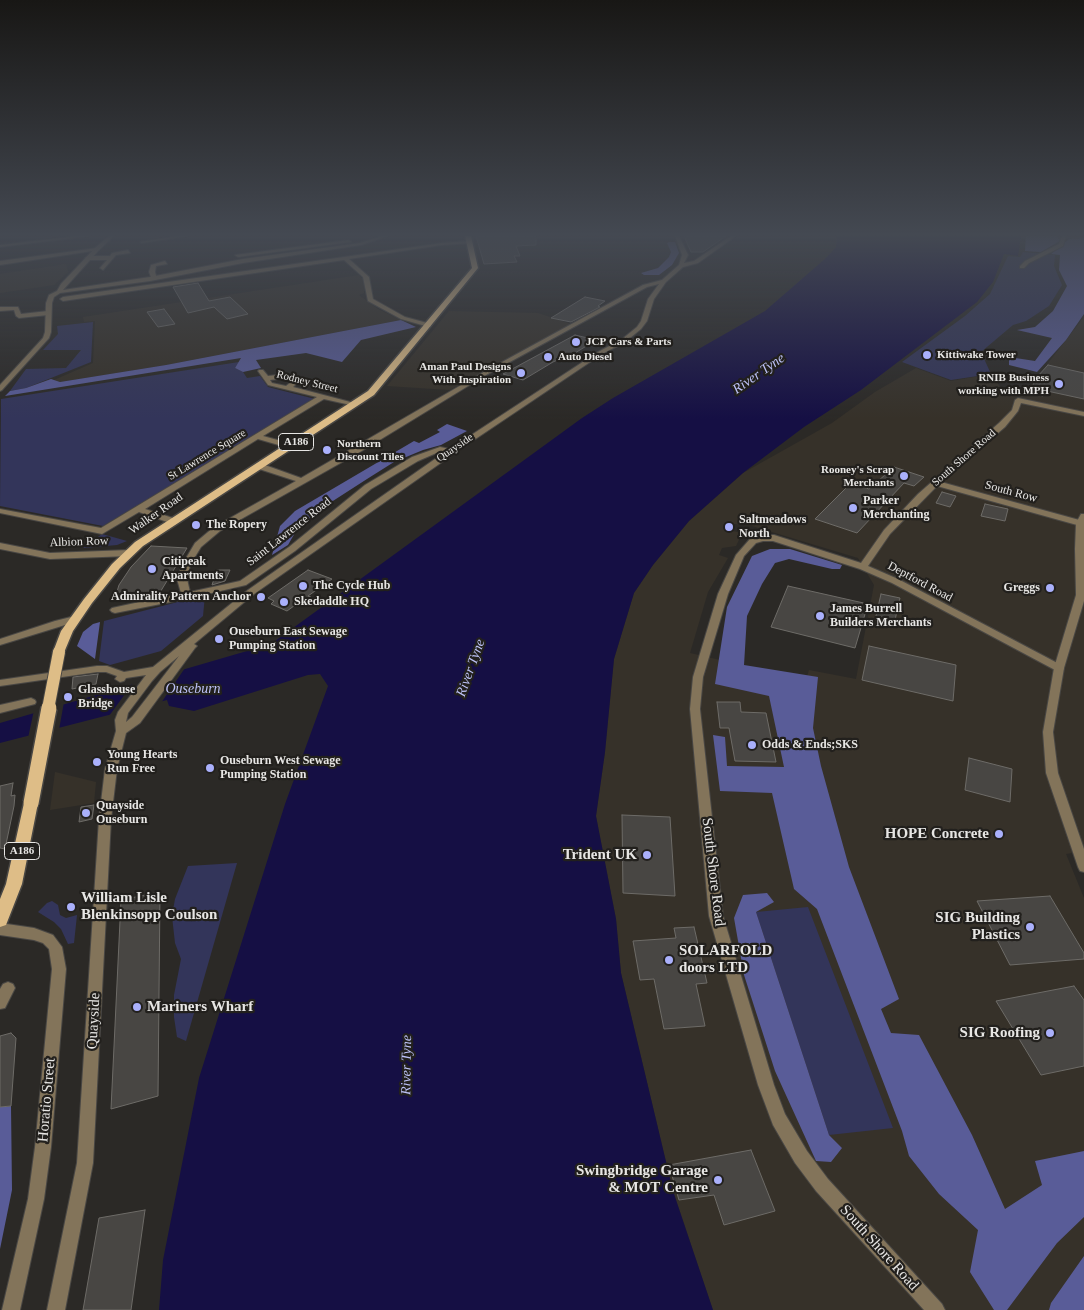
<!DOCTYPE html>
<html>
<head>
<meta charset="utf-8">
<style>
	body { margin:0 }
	canvas { display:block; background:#2b2926 }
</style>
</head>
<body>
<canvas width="1084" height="1310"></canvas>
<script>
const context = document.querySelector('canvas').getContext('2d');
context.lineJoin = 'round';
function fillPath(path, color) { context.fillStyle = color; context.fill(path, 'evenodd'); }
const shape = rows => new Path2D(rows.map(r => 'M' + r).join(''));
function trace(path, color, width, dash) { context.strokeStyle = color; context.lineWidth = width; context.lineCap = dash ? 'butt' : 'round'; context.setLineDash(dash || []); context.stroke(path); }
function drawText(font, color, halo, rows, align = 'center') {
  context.font = font + ' Georgia,serif'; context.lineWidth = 4.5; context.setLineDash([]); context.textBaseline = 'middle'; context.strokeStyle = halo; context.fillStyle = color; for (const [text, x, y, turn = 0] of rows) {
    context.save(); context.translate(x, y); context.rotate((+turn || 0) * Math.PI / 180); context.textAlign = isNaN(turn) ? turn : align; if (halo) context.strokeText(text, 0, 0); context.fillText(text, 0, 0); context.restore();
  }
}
const built = shape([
	[66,264,68,272,54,285,0,293,0,274],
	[359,275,365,282,364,293,359,295,378,309,401,320,166,365,60,382,54,380,93,363,95,321,84,322,83,317],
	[449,311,538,313,571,324,450,390,387,386],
	[1084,317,1084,851,1066,854,1084,898,1084,1310,713,1310,673,1191,621,973,616,919,596,816,605,752,614,659,634,593,653,565,689,521,743,473,832,423,875,392,916,368,951,381,991,374,1004,392,1024,394],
	[726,523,752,526,858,558,874,585,856,679,809,670,806,680,690,653,708,592,728,558,719,555,722,548,736,546,742,533,723,529],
	[55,772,96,782,94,803,50,810]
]);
const green = shape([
	[1023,252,1055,255,1054,266,1062,285,1049,306,1026,321,1013,325,981,352,991,374,951,380,902,362,965,316,990,294,1008,256,1020,257],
	[93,322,91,362,26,388,10,391,26,369,66,368,81,350,43,350,58,334,57,326],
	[239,362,235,368,243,372,247,378,260,376,268,387,315,399,103,526,0,506,1,399],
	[102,534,127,541,117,545,83,548],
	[205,595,203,616,161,651,110,665,99,661,104,621],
	[237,863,186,1041,177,1037,174,1017,174,995,181,959,175,943,172,916,175,899,188,866],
	[52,901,58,905,60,915,66,918,77,915,74,943,68,944,61,929,54,922,38,912,47,903],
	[808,907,893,1128,829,1135,756,912]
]);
const forest = shape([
	[1026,236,1057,236,1060,241,1041,252,1025,251],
	[1084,238,1084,314,1066,340,1037,372,1009,365,1009,357,1035,361,1052,338,1017,330,1035,327,1053,311,1067,286,1059,270,1060,255,1051,254,1069,239],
	[669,242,675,242,679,253,672,265,659,275,644,275,641,273,658,268,669,257,671,252,667,243],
	[401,320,416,327,361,340,342,362,306,353,256,360,261,368,243,372,235,368,241,358,5,396,10,391,26,388,51,379,60,382,166,365],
	[447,424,467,431,441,445,423,450,394,462,367,479,322,508,296,531,288,545,272,555,280,526,295,511,414,441,419,443,440,432,437,430],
	[770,549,790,549,842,565,840,569,832,569,789,559,775,563,762,584,747,616,744,665,818,677,813,728,821,766,849,867,899,999,881,1009,891,1033,919,1035,972,1135,1005,1209,1042,1185,1035,1161,1084,1151,1084,1217,1057,1243,1007,1310,994,1310,970,1272,978,1230,939,1194,909,1156,902,1131,817,909,794,889,772,793,720,791,713,735,725,737,727,766,784,767,769,696,715,684,727,607,752,556],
	[100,622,95,659,77,646,83,632,93,624],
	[767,893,774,902,756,912,829,1135,842,1148,831,1162,816,1161,775,1071,744,975,734,918,743,895],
	[11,1106,12,1190,0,1249,0,1107],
	[1084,1256,1084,1310,1049,1310,1051,1303]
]);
const water = shape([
	[837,236,1021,236,1018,256,1004,254,993,282,977,302,861,390,804,427,743,473,689,521,653,565,634,593,614,659,605,752,596,816,616,919,621,973,673,1191,713,1310,159,1310,163,1260,199,1078,285,804,328,686,320,674,308,675,194,711,169,706,167,700,0,743,0,723,271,644,582,418,613,398,765,311,826,258,836,247]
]);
const pier = shape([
	[185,668,161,703,109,716,133,683],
	[64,702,59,730,28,738,34,710]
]);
const building = shape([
	[476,236,536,236,536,245,516,246,520,256,514,256,517,262,484,264,476,236],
	[684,236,726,236,703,252,691,252,684,236],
	[198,283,209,301,230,297,248,314,227,319,214,307,188,313,173,287,198,283],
	[585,297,605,301,598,306,600,307,571,322,551,318,585,297],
	[164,309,175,324,158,327,147,312,164,309],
	[575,335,596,340,567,358,564,357,553,362,523,380,503,374,575,335],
	[1048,365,1084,373,1084,399,1047,391,1043,396,1029,393,1037,377,1048,365],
	[894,467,924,477,914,486,904,483,857,533,815,519,851,483,869,489,894,467],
	[942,492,956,496,950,507,936,503,942,492],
	[985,504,1008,509,1005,521,981,516,985,504],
	[151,546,187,548,159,594,131,599,131,597,115,598,119,585,131,567,151,546],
	[217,570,230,570,225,581,212,585,217,570],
	[308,570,332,579,308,596,311,597,301,604,298,603,287,611,271,604,274,601,268,598,308,570],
	[788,586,868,604,855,648,771,627,788,586],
	[881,594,900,598,895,620,876,616,881,594],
	[869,646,956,665,953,701,862,680,869,646],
	[98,674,96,684,72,689,73,677,98,674],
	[717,702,740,702,741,712,766,713,776,762,735,761,729,728,720,728,717,702],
	[969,758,1012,769,1010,802,965,790,969,758],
	[13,783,11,796,15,795,14,806,5,849,0,848,0,786,13,783],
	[94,805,92,819,79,822,81,807,94,805],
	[622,815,670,817,675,896,623,893,622,815],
	[160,892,158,1096,111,1109,121,900,160,892],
	[1050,896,1084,953,1084,959,1010,965,977,901,1050,896],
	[694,927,707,983,696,984,705,1026,664,1029,654,979,640,980,633,941,676,938,674,928,694,927],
	[1074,986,1084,1000,1084,1066,1041,1075,996,1001,1074,986],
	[11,1033,16,1038,11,1106,0,1107,0,1036,11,1033],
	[751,1150,775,1211,724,1225,714,1195,679,1200,669,1165,751,1150],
	[145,1210,131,1310,83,1310,99,1218,145,1210]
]);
const minor = shape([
	[77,236,90,236,0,247,0,245,77,236],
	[177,236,188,236,142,243,140,242,177,236],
	[675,236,679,236,688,255,684,263,694,261,731,236,736,236,698,263,683,267,666,282,654,299,647,321,641,329,625,342,602,354,462,448,254,594,194,644,197,646,195,648,140,723,126,733,117,769,111,819,93,1163,65,1310,47,1310,77,1163,99,819,105,769,116,731,115,720,118,712,146,675,126,678,124,681,120,682,115,679,117,676,106,672,97,672,0,686,0,680,97,666,107,666,124,672,153,667,248,590,445,452,441,451,418,461,371,489,295,551,246,585,186,599,115,613,112,612,110,610,112,608,181,593,177,579,182,565,195,543,214,527,296,481,256,468,256,464,262,464,301,478,482,373,643,285,662,280,679,265,682,255,675,236],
	[659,284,648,299,641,321,637,327,621,340,598,352,450,449,440,447,412,457,365,485,289,547,240,581,190,592,187,579,190,565,201,547,220,531,360,452,486,375,647,287,659,284],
	[179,656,132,717,126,722,128,713,152,681,160,672,179,656],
	[1062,236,1066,236,1063,246,1029,263,1024,268,1020,268,1020,266,1025,261,1059,244,1062,236],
	[349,240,351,242,238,257,235,255,349,240],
	[470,241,472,243,442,245,349,259,369,277,373,299,405,317,431,324,431,326,429,327,401,319,368,301,363,277,344,260,63,301,60,299,63,297,442,243,470,241],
	[97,248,99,250,0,265,0,261,97,248],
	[128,250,130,253,116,255,103,270,100,268,107,260,88,260,85,258,88,256,110,256,112,253,128,250],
	[165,261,167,264,156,266,155,272,157,279,152,280,149,272,151,265,165,261],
	[0,307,18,307,21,314,48,311,51,313,48,315,19,318,16,316,14,310,0,311,0,307],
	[259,370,263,370,268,376,286,374,297,377,300,380,293,387,358,404,355,406,324,399,263,436,292,444,292,448,289,448,258,439,145,509,176,519,176,523,170,523,139,512,102,534,0,513,0,509,101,528,317,397,268,385,258,371,259,370],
	[286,378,294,380,286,386,272,383,270,380,286,378],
	[1018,398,1084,412,1084,416,1021,403,1018,411,1005,427,941,482,1083,521,1083,525,1077,525,937,486,890,534,868,566,898,579,1063,666,1064,668,1063,670,1055,670,892,583,860,569,773,541,763,541,756,543,744,556,728,594,703,677,700,709,723,916,774,1085,785,1114,807,1151,828,1179,942,1304,945,1310,924,1310,816,1191,795,1163,773,1125,758,1085,709,916,690,709,693,677,718,594,736,555,750,539,762,535,774,535,861,563,884,530,918,494,999,423,1012,410,1015,400,1018,398],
	[75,616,80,619,78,621,0,645,0,639,55,621,75,616],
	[31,698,35,700,36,702,35,704,0,713,0,705,31,698],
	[0,923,34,928,53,935,62,947,66,969,51,1147,44,1199,20,1310,2,1310,28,1199,35,1147,52,969,49,949,43,943,34,940,0,935,0,923],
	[8,982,13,984,15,988,5,1008,0,1009,0,989,3,984,8,982]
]);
const tertiary = shape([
	[109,236,114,236,99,250,63,290,150,277,243,259,360,243,382,236,388,236,361,245,243,263,150,281,60,293,54,297,52,303,51,332,49,338,2,390,0,391,0,385,43,338,45,332,46,303,49,295,57,291,61,284,95,248,109,236],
	[1081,514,1084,514,1084,601,1064,668,1053,732,1058,773,1084,849,1084,872,1080,871,1078,867,1046,773,1043,732,1054,668,1076,595,1075,549,1076,523,1081,514],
	[0,543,50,553,129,550,133,553,129,556,50,559,0,549,0,543]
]);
const primary = shape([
	[465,236,471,236,478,268,374,395,143,546,120,568,92,603,73,631,63,655,55,655,53,652,61,631,84,599,112,564,135,542,368,391,472,268,465,236],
	[31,797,36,799,38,803,22,884,6,925,0,927,0,899,6,884,24,803,26,799,31,797]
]);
const primaryBridgeFar1 = shape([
	[48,709,59,652]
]);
const primaryBridge = shape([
	[31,803,49,708]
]);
const markers = [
	[576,342,5,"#aab0fb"],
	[927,355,5,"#aab0fb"],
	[548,357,5,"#aab0fb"],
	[521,373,5,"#aab0fb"],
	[1059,384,5,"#aab0fb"],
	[327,450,5,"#aab0fb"],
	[904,476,5,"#aab0fb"],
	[853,508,5,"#aab0fb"],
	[196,525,5,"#aab0fb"],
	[729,527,5,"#aab0fb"],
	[152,569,5,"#aab0fb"],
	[303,586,5,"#aab0fb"],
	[1050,588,5,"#aab0fb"],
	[261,597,5,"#aab0fb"],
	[284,602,5,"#aab0fb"],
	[820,616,5,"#aab0fb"],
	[219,639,5,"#aab0fb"],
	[68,697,5,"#aab0fb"],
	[752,745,5,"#aab0fb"],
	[97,762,5,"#aab0fb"],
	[210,768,5,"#aab0fb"],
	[86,813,5,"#aab0fb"],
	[999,834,5,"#aab0fb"],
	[647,855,5,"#aab0fb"],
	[71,907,5,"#aab0fb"],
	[1030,927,5,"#aab0fb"],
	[669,960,5,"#aab0fb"],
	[137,1007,5,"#aab0fb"],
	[1050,1033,5,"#aab0fb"],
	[718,1180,5,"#aab0fb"]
];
const farPoinames = [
	["JCP Cars & Parts",586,342],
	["Kittiwake Tower",937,355],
	["Auto Diesel",558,357],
	["Aman Paul Designs",511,367,"right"],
	["With Inspiration",511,380,"right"],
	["RNIB Business",1049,378,"right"],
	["working with MPH",1049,391,"right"],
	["Northern",337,444],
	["Discount Tiles",337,457],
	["Rooney's Scrap",894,470,"right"],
	["Merchants",894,483,"right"]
];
const farStreetnames = [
	["Rodney Street",307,382,14],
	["Quayside",455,448,-34],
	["St Lawrence Square",207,455,-31],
	["South Shore Road",964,458,-41]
];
const shields = [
	[296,442,35],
	[22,851,35]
];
const shieldNames = [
	["A186",296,442],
	["A186",22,851]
];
const streetNames = [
	["South Row",1011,492,15],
	["Walker Road",156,514,-35],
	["Saint Lawrence Road",289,532,-38],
	["Albion Row",79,542,-2],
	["Deptford Road",920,582,28]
];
const poiNames = [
	["Parker",863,501],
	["Merchanting",863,515],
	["Saltmeadows",739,520],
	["North",739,534],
	["The Ropery",206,525],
	["Citipeak",162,562],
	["Apartments",162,576],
	["The Cycle Hub",313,586],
	["Greggs",1040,588,"right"],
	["Admirality Pattern Anchor",251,597,"right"],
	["Skedaddle HQ",294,602],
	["James Burrell",830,609],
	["Builders Merchants",830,623],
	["Ouseburn East Sewage",229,632],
	["Pumping Station",229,646],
	["Glasshouse",78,690],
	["Bridge",78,704],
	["Odds & Ends;SKS",762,745],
	["Young Hearts",107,755],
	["Run Free",107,769],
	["Ouseburn West Sewage",220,761],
	["Pumping Station",220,775],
	["Quayside",96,806],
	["Ouseburn",96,820]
];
const waterNames = [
	["River Tyne",759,374,-35],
	["River Tyne",471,668,-70],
	["Ouseburn",193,689],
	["River Tyne",407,1065,-89]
];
const nearPoinames = [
	["HOPE Concrete",989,834],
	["Trident UK",637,855],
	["William Lisle",81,898,"left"],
	["Blenkinsopp Coulson",81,915,"left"],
	["SIG Building",1020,918],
	["Plastics",1020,935],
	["SOLARFOLD",679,951,"left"],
	["doors LTD",679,968,"left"],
	["Mariners Wharf",147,1007,"left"],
	["SIG Roofing",1040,1033],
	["Swingbridge Garage",708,1171],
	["& MOT Centre",708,1188]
];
const nearStreetnames = [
	["South Shore Road",713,872,83],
	["Quayside",94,1021,-87],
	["Horatio Street",47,1100,-85],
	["South Shore Road",879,1248,48]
];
fillPath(built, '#363129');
fillPath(green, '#33355a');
fillPath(forest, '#595c98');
fillPath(water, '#150f44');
fillPath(pier, '#2b2926');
fillPath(building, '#484643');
trace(building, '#6d6b67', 1);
trace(minor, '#494744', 2);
trace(tertiary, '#494744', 2);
trace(primary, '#494744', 3);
fillPath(minor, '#83745a');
fillPath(tertiary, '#83745a');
fillPath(primary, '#debd87');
trace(primaryBridgeFar1, '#494744', 14, []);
trace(primaryBridge, '#494744', 18, []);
trace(primaryBridgeFar1, '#debd87', 12);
trace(primaryBridge, '#debd87', 15);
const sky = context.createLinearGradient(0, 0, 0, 419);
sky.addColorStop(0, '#181715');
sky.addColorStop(0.56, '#444952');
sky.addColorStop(1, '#44495200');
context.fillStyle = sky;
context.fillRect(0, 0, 1084, 419);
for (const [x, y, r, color] of markers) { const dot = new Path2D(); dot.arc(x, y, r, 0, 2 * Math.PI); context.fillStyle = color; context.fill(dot); trace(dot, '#22201d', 2); }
drawText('bold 11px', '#e7e6e4', '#22201d', farPoinames, 'left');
drawText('11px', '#e7e6e4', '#22201d', farStreetnames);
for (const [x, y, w] of shields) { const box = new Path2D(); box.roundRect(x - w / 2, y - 8.5, w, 17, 4); context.fillStyle = '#22201d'; context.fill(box); trace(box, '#e7e6e4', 1); }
drawText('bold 11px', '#e7e6e4', null, shieldNames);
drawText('12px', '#e7e6e4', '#22201d', streetNames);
drawText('bold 12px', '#e7e6e4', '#22201d', poiNames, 'left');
drawText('italic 14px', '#bdc2f7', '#22201d', waterNames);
drawText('bold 15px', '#e7e6e4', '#22201d', nearPoinames, 'right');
drawText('15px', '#e7e6e4', '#22201d', nearStreetnames);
</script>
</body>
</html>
